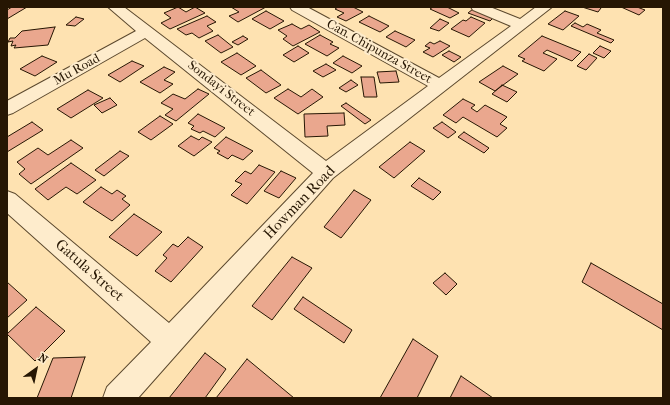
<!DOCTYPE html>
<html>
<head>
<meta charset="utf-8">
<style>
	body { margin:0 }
	#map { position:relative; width:670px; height:405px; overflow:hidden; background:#fee2b1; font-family:"IM FELL French Canon",serif }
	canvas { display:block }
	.frame { position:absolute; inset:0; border:8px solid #261603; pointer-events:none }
	.north { position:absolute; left:16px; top:349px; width:40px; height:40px; -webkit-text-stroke:3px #feeccc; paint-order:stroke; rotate:33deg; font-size:11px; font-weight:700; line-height:16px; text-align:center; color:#261603 }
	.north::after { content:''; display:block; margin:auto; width:14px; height:18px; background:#261603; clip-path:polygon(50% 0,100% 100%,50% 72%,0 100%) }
</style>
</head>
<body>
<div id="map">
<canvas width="670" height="405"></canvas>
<div class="frame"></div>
<div class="north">N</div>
</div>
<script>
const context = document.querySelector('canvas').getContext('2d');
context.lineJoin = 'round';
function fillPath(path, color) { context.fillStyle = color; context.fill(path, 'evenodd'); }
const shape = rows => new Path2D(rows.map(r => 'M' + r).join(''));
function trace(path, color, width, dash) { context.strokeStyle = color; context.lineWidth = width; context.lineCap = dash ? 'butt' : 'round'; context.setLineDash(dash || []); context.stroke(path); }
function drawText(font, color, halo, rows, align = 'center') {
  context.font = font + ' "IM FELL French Canon",serif'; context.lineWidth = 4; context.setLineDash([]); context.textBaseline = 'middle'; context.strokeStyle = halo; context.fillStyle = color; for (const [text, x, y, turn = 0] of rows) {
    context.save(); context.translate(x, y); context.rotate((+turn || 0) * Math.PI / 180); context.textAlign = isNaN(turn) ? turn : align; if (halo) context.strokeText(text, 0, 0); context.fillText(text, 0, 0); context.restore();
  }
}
const building = shape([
	[12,7,27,7,7,19,7,10,12,7],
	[178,7,186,12,195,7,205,13,170,29,161,23,171,18,164,13,178,7],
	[231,7,266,7,238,22,229,16,239,12,231,7],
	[338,7,353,7,363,12,346,21,337,17,344,13,335,9,338,7],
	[433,7,447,7,459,13,450,18,430,9,433,7],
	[582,7,599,7,601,8,598,12,582,7],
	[621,7,637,7,645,10,639,15,621,7],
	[473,9,494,17,490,21,468,13,473,9],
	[266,11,284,21,270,29,252,19,266,11],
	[565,11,579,16,563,30,548,24,565,11],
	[207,16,216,22,207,26,213,31,199,38,192,33,186,35,177,29,207,16],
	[369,16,389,26,380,32,359,22,369,16],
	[76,17,84,19,75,26,66,25,76,17],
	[471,17,485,23,469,37,451,29,463,20,466,21,471,17],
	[440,19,449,23,439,31,430,28,440,19],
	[575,23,583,27,587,24,601,30,597,33,614,40,611,43,571,26,575,23],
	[292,24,301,29,309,25,320,32,293,46,283,39,287,36,278,30,292,24],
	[55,27,48,45,14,48,16,45,11,46,13,41,8,42,10,38,15,38,22,31,55,27],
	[395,31,415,40,406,47,386,37,395,31],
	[218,35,233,47,221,53,205,41,218,35],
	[320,35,333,42,330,44,339,48,327,56,305,44,320,35],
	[243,36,248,39,238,45,232,42,243,36],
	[542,36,581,52,572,61,547,50,543,53,557,59,544,71,522,61,525,59,518,56,542,36],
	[440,41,450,46,433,57,423,52,430,48,425,46,430,42,434,44,440,41],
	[298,46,309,53,294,62,283,55,298,46],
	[600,46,611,51,604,58,593,53,600,46],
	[449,51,461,57,454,62,442,55,449,51],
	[237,53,256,66,241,75,221,62,237,53],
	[589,54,597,58,586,70,577,66,589,54],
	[42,56,57,62,35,76,20,69,42,56],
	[343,56,362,66,352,73,333,63,343,56],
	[132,61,144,66,120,82,108,75,132,61],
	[326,64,336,70,323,77,313,71,326,64],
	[503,66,518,74,495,91,479,82,503,66],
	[164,67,175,72,164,80,173,84,160,93,140,82,164,67],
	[261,70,281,85,266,93,246,78,261,70],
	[396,71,399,82,380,83,377,72,396,71],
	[361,77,374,77,377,97,364,97,361,77],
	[351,80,358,85,346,92,339,88,351,80],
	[502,85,517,92,507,102,492,94,502,85],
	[198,89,209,94,176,121,165,115,173,109,161,103,173,94,185,99,198,89],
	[288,89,301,97,312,89,323,97,298,114,274,98,288,89],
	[88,90,103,98,71,118,57,109,88,90],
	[110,98,117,105,102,113,94,105,110,98],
	[463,99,475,105,471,108,477,112,485,105,507,117,500,124,507,128,497,137,463,117,456,123,443,115,463,99],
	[346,103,371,120,365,124,341,106,346,103],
	[344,113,345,125,327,126,328,136,305,137,304,114,344,113],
	[198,114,225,128,215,137,203,131,200,133,191,129,194,126,188,123,198,114],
	[160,116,173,124,151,140,138,132,160,116],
	[32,122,43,130,7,152,7,137,32,122],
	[442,122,456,132,448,138,433,128,442,122],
	[464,132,489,148,484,153,458,137,464,132],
	[191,136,199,140,202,137,212,142,194,156,178,146,191,136],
	[226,137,253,151,243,160,232,155,228,159,217,153,220,151,214,148,226,137],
	[71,140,83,148,31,184,19,174,25,169,17,162,38,148,48,155,71,140],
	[410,142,425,151,394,178,379,167,410,142],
	[120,151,129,156,104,176,95,170,120,151],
	[71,163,96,180,77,194,66,187,48,200,35,189,71,163],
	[259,165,275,172,247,204,231,195,242,184,235,181,245,171,251,174,259,165],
	[281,171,296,178,279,198,264,191,281,171],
	[419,178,441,192,433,200,411,186,419,178],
	[101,187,112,194,117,190,126,196,122,199,130,205,112,221,83,202,101,187],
	[354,190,371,200,341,238,324,227,354,190],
	[134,214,162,232,137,256,109,237,134,214],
	[188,237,203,247,171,282,155,271,167,258,163,255,173,244,178,247,188,237],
	[292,257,312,268,272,320,252,306,292,257],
	[591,263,663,304,663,330,582,282,591,263],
	[445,273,457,284,446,295,433,283,445,273],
	[7,282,27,300,7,318,7,282],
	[303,297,352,330,344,343,294,309,303,297],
	[36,307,65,331,35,361,7,334,36,307],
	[413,339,438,356,417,398,380,398,413,339],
	[205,353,226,369,205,398,169,398,205,353],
	[85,357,71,398,37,398,53,358,85,357],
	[247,359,294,398,216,398,247,359],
	[461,376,493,398,450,398,461,376]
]);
const minor = shape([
	[108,7,124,7,326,161,428,86,292,10,290,7,307,7,439,78,511,26,473,10,471,7,490,7,520,19,536,7,552,7,333,178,138,398,103,398,107,387,151,342,7,213,7,191,15,194,169,323,313,173,145,38,13,113,7,115,7,101,136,31,108,7]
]);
const farStreetnames = [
	["Can. Chipunza Street",379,52,29],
	["Mu Road",77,70,-29],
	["Sondayi Street",221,89,38]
];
const streetNames = [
	["Howman Road",300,203,-46],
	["Gatula Street",89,271,41]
];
fillPath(building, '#eaa78e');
trace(building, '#261603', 1);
trace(minor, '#5c492e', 2);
fillPath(minor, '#feeccc');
drawText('13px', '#261603', '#feeccc', farStreetnames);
drawText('15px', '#261603', '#feeccc', streetNames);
</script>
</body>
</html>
